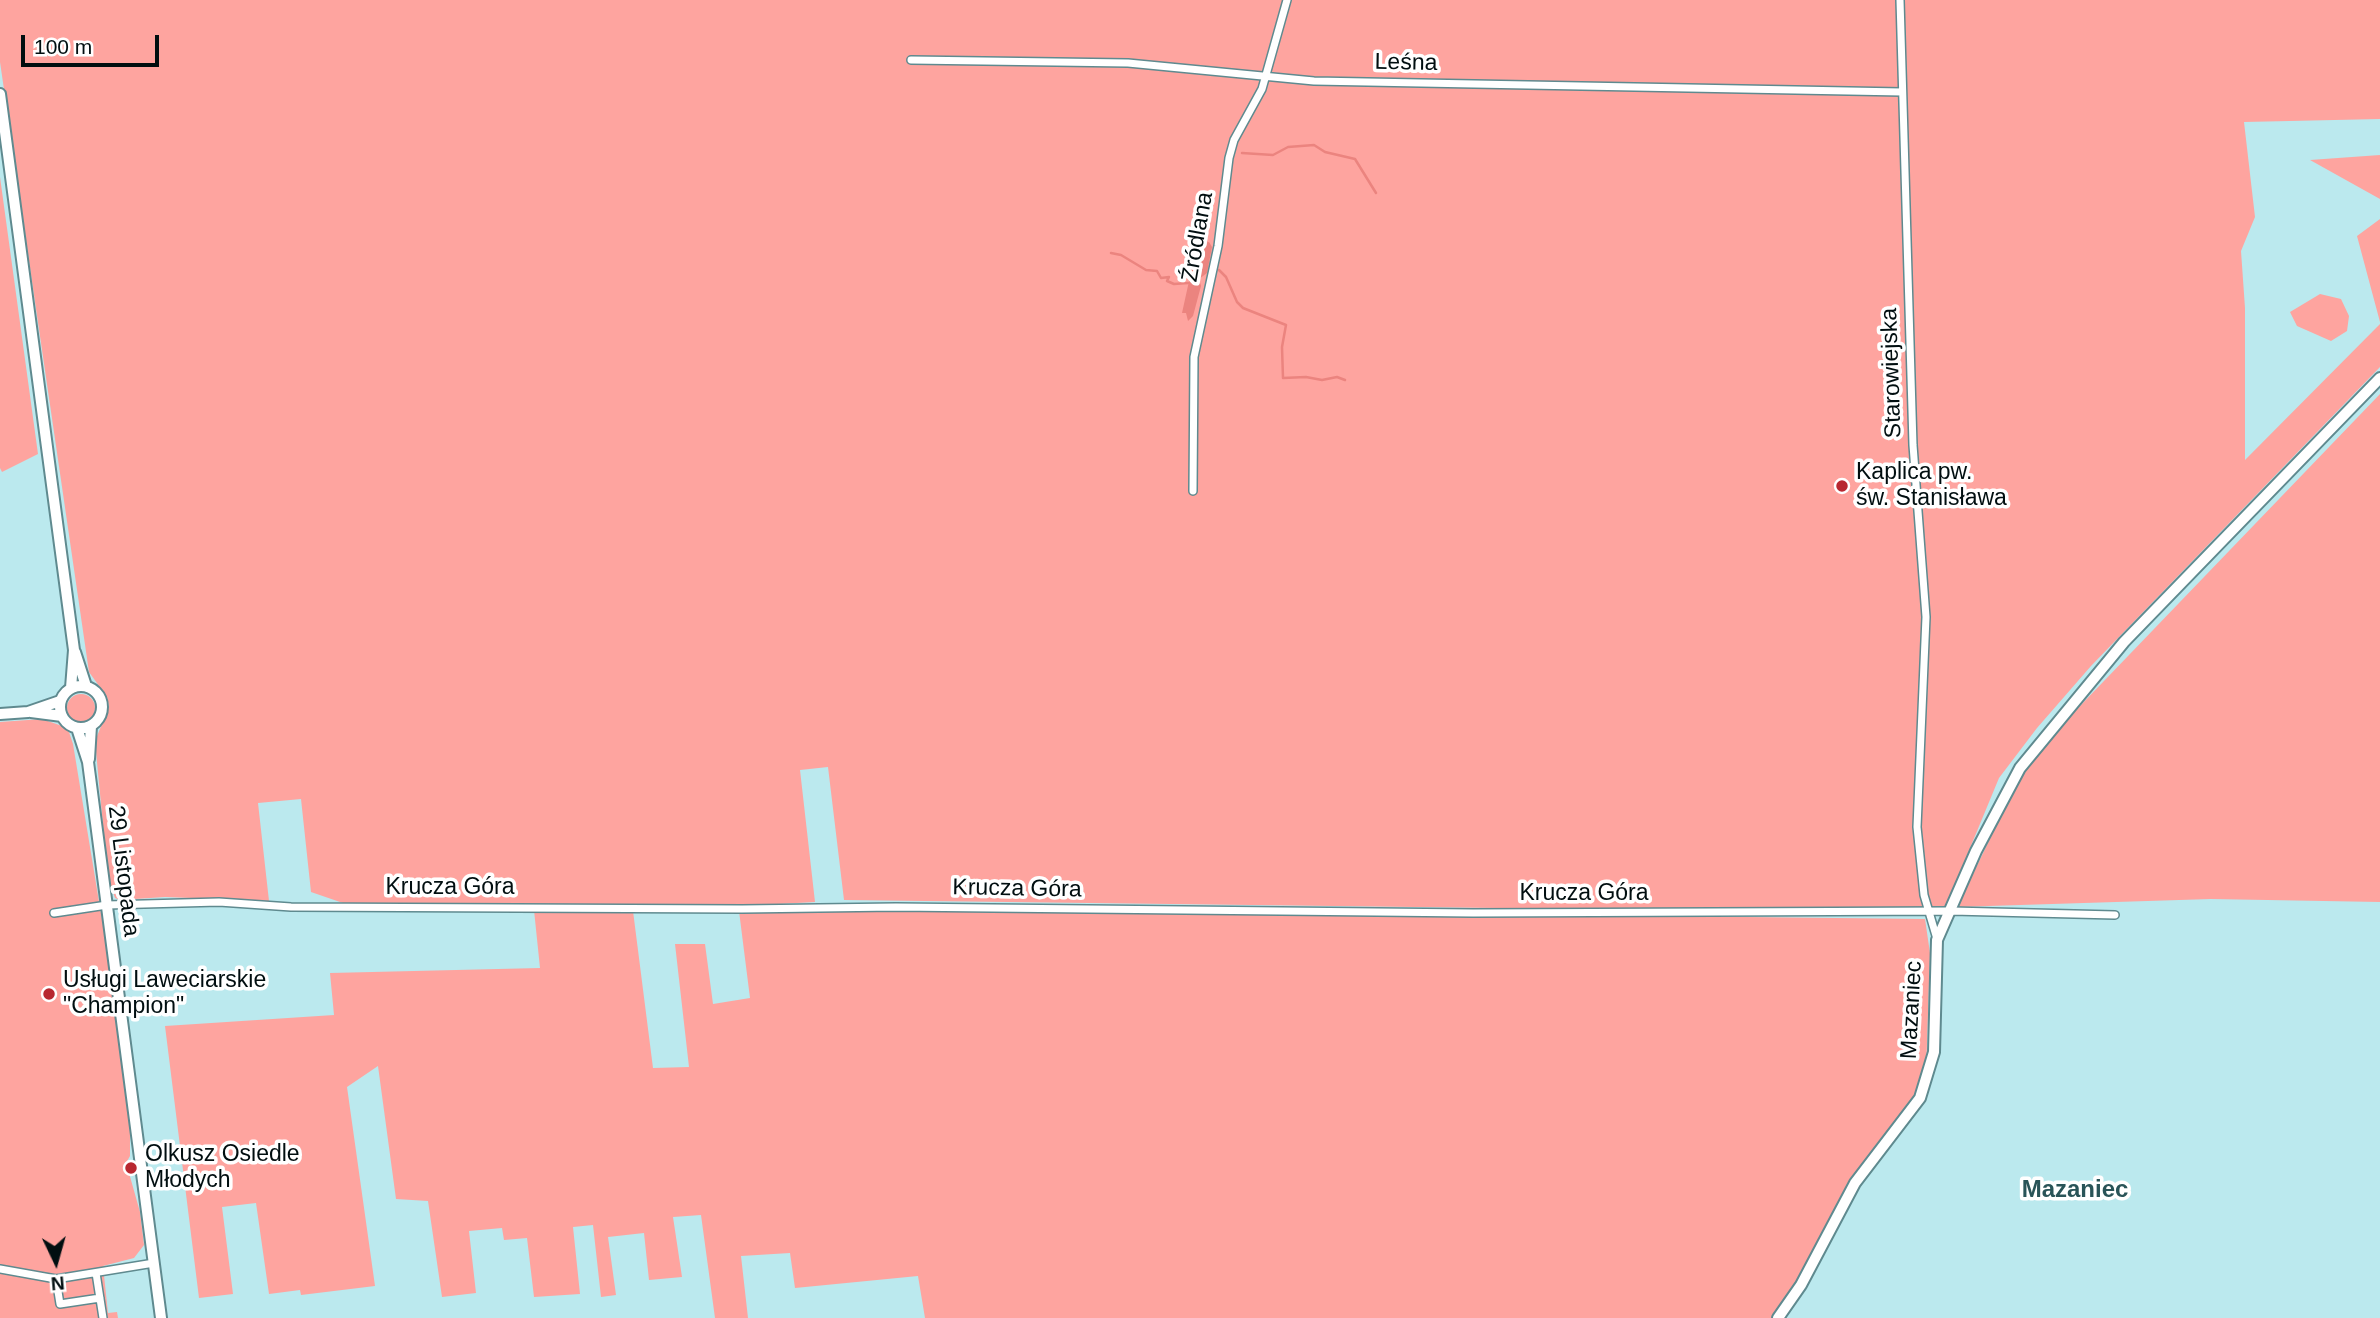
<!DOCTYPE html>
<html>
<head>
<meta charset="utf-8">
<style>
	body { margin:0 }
	#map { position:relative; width:2380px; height:1318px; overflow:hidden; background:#bbe9ee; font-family:Helvetica,sans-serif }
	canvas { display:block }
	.north { position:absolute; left:21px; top:1227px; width:70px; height:70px; -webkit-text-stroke:5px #fff; paint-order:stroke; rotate:175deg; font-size:19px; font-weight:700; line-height:28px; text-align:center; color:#010e10 }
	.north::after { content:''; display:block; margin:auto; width:24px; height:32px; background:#010e10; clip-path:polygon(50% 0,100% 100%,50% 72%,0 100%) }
	.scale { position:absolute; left:21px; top:35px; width:138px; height:32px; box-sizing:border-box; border:4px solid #010e10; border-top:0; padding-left:9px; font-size:21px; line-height:24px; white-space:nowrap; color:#010e10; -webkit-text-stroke:5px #fff; paint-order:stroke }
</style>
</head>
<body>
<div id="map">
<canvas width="2380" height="1318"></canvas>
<div class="north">N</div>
<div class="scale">100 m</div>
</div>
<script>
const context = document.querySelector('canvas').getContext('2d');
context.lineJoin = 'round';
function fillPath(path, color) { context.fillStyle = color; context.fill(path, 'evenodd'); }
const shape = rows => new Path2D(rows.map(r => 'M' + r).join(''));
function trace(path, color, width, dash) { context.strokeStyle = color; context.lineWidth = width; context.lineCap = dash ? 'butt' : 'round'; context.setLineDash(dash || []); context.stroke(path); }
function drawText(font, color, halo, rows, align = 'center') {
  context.font = font + ' Helvetica,sans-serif'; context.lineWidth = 7; context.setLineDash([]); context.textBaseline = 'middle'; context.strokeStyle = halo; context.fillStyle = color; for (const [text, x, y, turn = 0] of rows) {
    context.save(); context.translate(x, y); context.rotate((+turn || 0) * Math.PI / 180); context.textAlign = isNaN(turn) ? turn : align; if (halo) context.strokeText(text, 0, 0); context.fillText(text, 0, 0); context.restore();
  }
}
const green = shape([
	[0,0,2380,0,2380,119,2244,122,2255,217,2241,251,2245,308,2245,460,2380,324,2380,367,2091,666,2037,728,1999,778,1946,906,1919,907,1904,913,844,900,828,767,800,770,815,902,742,906,343,903,311,892,301,799,258,803,269,901,165,897,120,900,115,898,108,878,95,741,109,707,107,697,89,672,0,62],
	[2380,155,2380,199,2310,160],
	[0,177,38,454,2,472,0,468],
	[2380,219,2380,322,2357,236],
	[2320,294,2341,299,2349,316,2347,331,2331,341,2297,326,2290,312],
	[2380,394,2380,902,2211,899,1957,907,2028,760],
	'67 708a14 14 0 1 1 28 0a14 14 0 1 1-28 0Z',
	[42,719,62,726,69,732,73,744,105,938,130,1130,130,1156,125,1165,126,1173,129,1173,140,1212,144,1245,134,1258,103,1266,108,1313,117,1312,118,1318,0,1318,0,722],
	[947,908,1925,919,1930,953,1926,1073,1917,1099,1846,1188,1796,1284,1774,1318,925,1318,918,1276,795,1288,790,1253,741,1256,748,1318,715,1318,701,1215,673,1217,682,1277,649,1280,644,1233,608,1237,616,1295,601,1297,593,1225,573,1227,580,1294,534,1297,527,1238,504,1240,502,1228,469,1231,476,1293,442,1297,428,1201,396,1199,378,1066,347,1087,375,1286,301,1295,300,1290,269,1294,256,1203,222,1207,233,1294,199,1298,165,1026,334,1015,330,973,540,968,534,910,633,911,653,1068,689,1067,675,944,705,944,713,1004,750,998,739,911]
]);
const water = shape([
	[1196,235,1198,241,1202,239,1203,243,1209,242,1212,247,1207,273,1199,279,1201,286,1193,316,1188,321,1186,313,1182,313,1193,263,1189,260,1196,254,1191,251,1195,249,1191,239]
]);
const stream = shape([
	[1242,153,1273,155,1288,147,1314,145,1325,152,1355,159,1376,193],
	[1111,253,1121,255,1146,270,1157,271,1161,278,1169,277,1167,281,1174,284,1188,283],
	[1219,270,1226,277,1237,302,1243,308,1286,325,1282,347,1283,378,1306,377,1322,380,1337,377,1345,380]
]);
const street = shape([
	[1900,0,1913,445,1926,617,1917,827,1924,895,1937,939],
	[911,60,1128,63,1314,81,1902,92],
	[1193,491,1194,357,1218,246,1229,158,1234,140,1262,89,1287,0],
	[54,913,107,905,219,902,291,907,742,909,896,907,1473,913,1952,911,2115,915],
	[0,1269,56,1279,154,1263],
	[96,1273,103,1318],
	[56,1279,60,1304,100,1298]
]);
const secondary = shape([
	[0,94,74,650,71,688],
	[75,652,86,686],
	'60 707a21 21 0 1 1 42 0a21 21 0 1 1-42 0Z',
	[31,712,62,716],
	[0,714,28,712,60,701],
	[77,728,88,762,161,1318],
	[89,759,91,726],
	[1778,1318,1801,1285,1855,1183,1920,1098,1934,1052,1937,940,1976,851,2020,768,2124,642,2380,378]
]);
const markers = [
	[1842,486,7,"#b82730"],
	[49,994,7,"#b82730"],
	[131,1168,7,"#b82730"]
];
const streetNames = [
	["Leśna",1406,63,1],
	["Źródlana",1198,237,-80],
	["Starowiejska",1892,373,-92],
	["29 Listopada",123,871,83],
	["Krucza Góra",450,888],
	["Krucza Góra",1017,889,1],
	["Krucza Góra",1584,894],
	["Mazaniec",1912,1010,-87]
];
const poiNames = [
	["Kaplica pw.",1856,473],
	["św. Stanisława",1856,499],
	["Usługi Laweciarskie",63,981],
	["\"Champion\"",63,1007],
	["Olkusz Osiedle",145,1155],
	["Młodych",145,1181]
];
const neighbourhoodNames = [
	["Mazaniec",2075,1190]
];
fillPath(green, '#fea49f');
fillPath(water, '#eb847f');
trace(stream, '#eb847f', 2.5);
trace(street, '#5f8a8f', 10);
trace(secondary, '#5f8a8f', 14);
trace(street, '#fff', 7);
trace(secondary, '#fff', 10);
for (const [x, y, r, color] of markers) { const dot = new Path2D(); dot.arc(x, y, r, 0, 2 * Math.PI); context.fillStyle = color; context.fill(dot); trace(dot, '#fff', 2.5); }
drawText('23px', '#010e10', '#fff', streetNames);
drawText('23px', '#010e10', '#fff', poiNames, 'left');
drawText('bold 24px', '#295458', '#fff', neighbourhoodNames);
</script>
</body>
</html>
